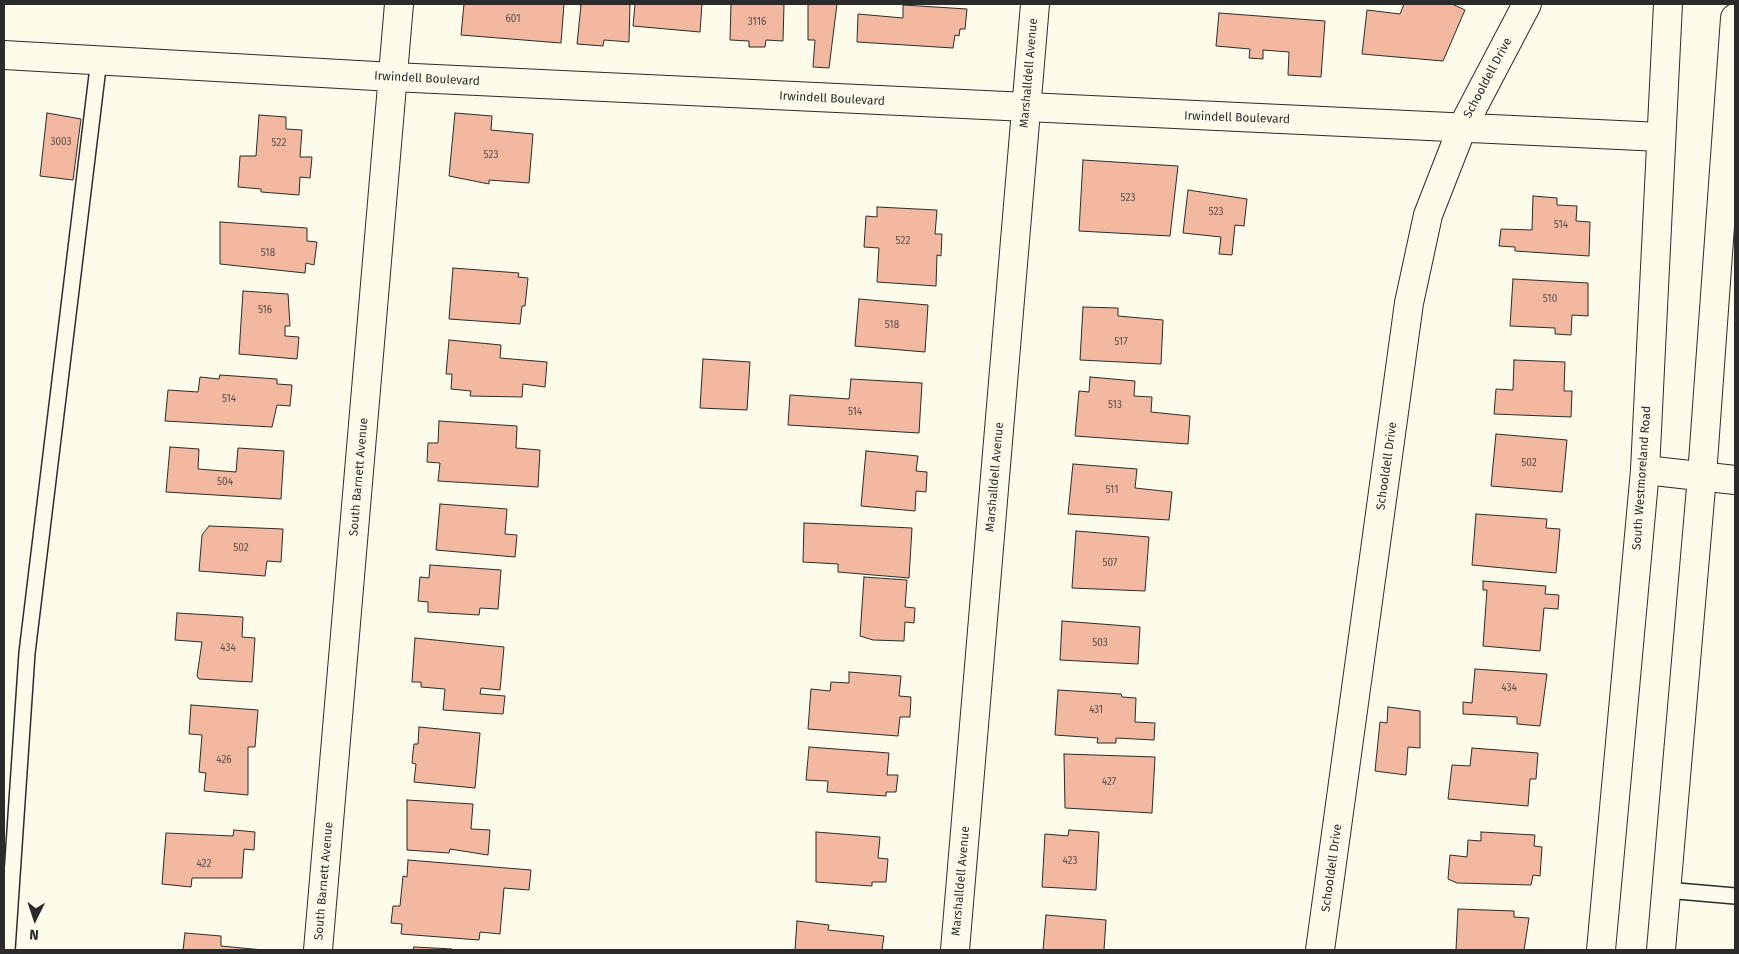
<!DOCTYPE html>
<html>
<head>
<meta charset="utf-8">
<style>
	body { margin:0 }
	#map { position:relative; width:1739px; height:954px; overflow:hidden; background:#fdfbea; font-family:"Fira Sans",sans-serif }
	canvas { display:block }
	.frame { position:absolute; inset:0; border:5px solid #2b2b2b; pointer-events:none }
	.north { position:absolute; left:10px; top:894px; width:50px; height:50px; -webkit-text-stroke:4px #fdfbea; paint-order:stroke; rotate:184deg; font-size:14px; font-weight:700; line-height:20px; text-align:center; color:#2b2b2b }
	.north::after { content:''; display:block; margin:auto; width:18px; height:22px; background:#2b2b2b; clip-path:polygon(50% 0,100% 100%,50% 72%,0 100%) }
</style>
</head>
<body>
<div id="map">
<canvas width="1739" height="954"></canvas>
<div class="frame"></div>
<div class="north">N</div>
</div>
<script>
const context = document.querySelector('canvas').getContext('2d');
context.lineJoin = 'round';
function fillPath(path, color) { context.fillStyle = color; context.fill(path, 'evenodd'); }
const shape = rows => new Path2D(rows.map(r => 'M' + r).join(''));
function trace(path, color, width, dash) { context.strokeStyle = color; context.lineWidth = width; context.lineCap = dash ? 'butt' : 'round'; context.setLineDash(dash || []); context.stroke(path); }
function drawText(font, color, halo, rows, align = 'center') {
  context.font = font + ' "Fira Sans",sans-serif'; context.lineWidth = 4; context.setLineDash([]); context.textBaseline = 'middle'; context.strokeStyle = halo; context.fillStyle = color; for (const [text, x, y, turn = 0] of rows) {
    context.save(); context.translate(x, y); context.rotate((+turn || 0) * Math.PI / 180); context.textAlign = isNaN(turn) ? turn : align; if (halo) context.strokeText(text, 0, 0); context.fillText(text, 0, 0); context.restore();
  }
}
const building = shape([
	[464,4,564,4,561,43,461,35,464,4],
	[630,4,629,42,604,40,603,46,577,44,581,5,576,4,630,4],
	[635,4,702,4,700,32,633,26,635,4],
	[731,4,784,4,783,41,766,40,765,47,749,47,749,41,730,40,731,4],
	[808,4,837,4,829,68,813,67,815,40,808,40,808,4],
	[1404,4,1452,4,1465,10,1443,61,1362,54,1367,10,1400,14,1404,4],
	[903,5,967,9,965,29,960,29,959,36,955,35,953,48,857,42,858,14,903,18,903,5],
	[1219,13,1325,21,1321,77,1288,75,1289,52,1263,50,1263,59,1249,58,1250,49,1216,46,1219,13],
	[47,113,81,119,73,180,40,176,47,113],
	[455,113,492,116,491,130,533,134,529,183,489,180,489,184,449,176,455,113],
	[259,115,286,117,286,129,302,130,300,157,312,157,310,178,300,177,299,195,261,192,261,189,238,187,240,156,256,156,259,115],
	[1083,160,1178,166,1170,236,1079,231,1083,160],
	[1188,190,1247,199,1244,226,1235,225,1232,255,1219,254,1221,237,1183,233,1188,190],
	[1533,196,1557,198,1557,205,1577,206,1576,221,1590,222,1589,256,1515,251,1515,247,1499,246,1501,229,1532,230,1533,196],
	[877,207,937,210,935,234,942,234,941,256,937,255,936,286,877,282,879,248,864,247,866,216,877,217,877,207],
	[220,222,307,228,307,241,317,242,314,265,306,263,305,273,220,264,220,222],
	[453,268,519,273,518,277,528,278,525,306,522,306,520,324,449,319,453,268],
	[1513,279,1588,283,1588,316,1572,315,1571,335,1555,334,1555,328,1510,326,1513,279],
	[243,291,288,294,290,326,285,326,285,336,299,337,297,359,239,354,243,291],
	[859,299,928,305,925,352,855,346,859,299],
	[1083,307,1118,308,1118,316,1163,320,1161,364,1080,360,1083,307],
	[449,340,501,345,500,358,547,362,545,387,523,384,522,397,470,396,471,391,451,389,452,374,446,374,449,340],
	[703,359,750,362,747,410,700,408,703,359],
	[1514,360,1565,362,1564,391,1572,391,1571,417,1494,414,1496,389,1513,390,1514,360],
	[220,375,277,379,277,384,292,385,290,406,277,405,272,427,165,421,168,390,198,392,200,377,219,379,220,375],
	[1090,377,1135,381,1134,396,1152,397,1151,412,1190,416,1188,444,1075,436,1079,391,1089,392,1090,377],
	[851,379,922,383,919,433,788,425,790,395,849,399,851,379],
	[439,421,517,426,516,448,540,450,538,487,438,481,440,463,427,462,428,443,438,443,439,421],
	[1496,434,1567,440,1562,492,1491,486,1496,434],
	[170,447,199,449,198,469,236,472,238,448,284,451,281,499,166,492,170,447],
	[866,451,918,456,916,471,927,472,926,492,916,491,915,511,861,506,866,451],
	[1073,464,1137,469,1135,488,1172,492,1169,520,1068,514,1073,464],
	[440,504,507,509,505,534,517,535,515,557,436,550,440,504],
	[1476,514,1547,519,1546,528,1560,529,1556,573,1472,565,1476,514],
	[804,523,912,528,909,578,838,572,838,564,803,562,804,523],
	[209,526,283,529,281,562,267,561,265,576,199,571,202,535,209,526],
	[1076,531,1149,537,1145,591,1072,588,1076,531],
	[430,565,501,570,498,609,480,608,479,615,428,612,428,602,418,601,420,577,429,578,430,565],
	[864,577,907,580,905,607,915,608,914,623,905,622,904,641,873,640,860,636,864,577],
	[1483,581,1546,586,1545,594,1559,595,1558,609,1544,608,1540,651,1483,646,1487,590,1483,590,1483,581],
	[177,613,243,617,242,637,255,638,252,682,199,679,197,676,202,642,175,640,177,613],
	[1062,621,1140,627,1138,664,1060,660,1062,621],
	[415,638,504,647,500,690,481,688,480,694,505,696,503,714,443,710,445,689,421,687,421,682,412,682,415,638],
	[1475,669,1547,674,1540,726,1517,724,1517,717,1463,714,1463,702,1472,703,1475,669],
	[849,672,901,676,899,696,911,697,910,717,900,717,898,736,808,729,811,689,830,691,831,682,849,683,849,672],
	[1058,690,1121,694,1122,697,1136,698,1135,722,1155,723,1154,740,1116,738,1116,743,1097,743,1098,738,1055,735,1058,690],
	[191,705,258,710,255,747,248,747,248,795,204,791,206,773,199,772,202,735,189,734,191,705],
	[1388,707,1420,711,1420,748,1408,747,1406,775,1375,771,1380,722,1387,723,1388,707],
	[419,727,480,733,475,788,414,782,416,764,412,763,413,752,414,744,418,744,419,727],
	[809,747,889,753,887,775,898,775,896,792,886,792,886,796,827,792,828,781,806,780,809,747],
	[1472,748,1538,753,1536,779,1530,779,1528,806,1448,799,1452,765,1470,766,1472,748],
	[1064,754,1155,757,1152,813,1065,808,1064,754],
	[407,800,473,804,471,829,490,830,488,855,450,849,449,853,407,850,407,800],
	[234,830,255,832,254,850,244,849,242,878,192,878,191,887,162,884,166,833,233,836,234,830],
	[1069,830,1099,832,1096,890,1042,887,1045,834,1068,836,1069,830],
	[816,832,880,837,878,858,888,859,886,882,872,882,872,886,816,882,816,832],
	[1481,832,1535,835,1534,846,1542,847,1540,876,1533,875,1531,885,1457,883,1448,879,1450,855,1467,857,1468,840,1481,841,1481,832],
	[408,860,531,870,529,890,504,888,500,934,480,932,479,940,401,934,402,924,391,923,393,906,400,906,403,876,407,877,408,860],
	[1458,909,1514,911,1514,917,1529,918,1524,950,1456,950,1458,909],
	[1046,915,1106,920,1104,950,1043,950,1046,915],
	[797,921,829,925,828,930,884,936,882,950,795,950,797,921],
	[185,933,221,936,221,946,263,950,183,950,185,933],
	[414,947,452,949,452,950,413,950,414,947]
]);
const service = shape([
	[1666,890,1735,896],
	[7,950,27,653,99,59]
]);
const minor = shape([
	[4,55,393,77,1661,137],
	[1645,470,1735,480],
	[318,950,399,4],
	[955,950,1035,4],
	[1320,950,1409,303,1428,215,1462,128,1527,4]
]);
const secondary = shape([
	[1601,950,1645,470,1668,4],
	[1661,950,1702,476,1735,18]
]);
const numberNames = [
	["601",513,19],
	["3116",757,22],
	["3003",61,142],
	["522",279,143],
	["523",491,155],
	["523",1128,198],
	["523",1216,212],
	["514",1561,225],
	["522",903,241],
	["518",268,253],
	["510",1550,299],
	["516",265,310],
	["518",892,325],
	["517",1121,342],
	["514",229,399],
	["513",1115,405],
	["514",855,412],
	["502",1529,463],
	["504",225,482],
	["511",1112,490],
	["502",241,548],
	["507",1110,563],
	["503",1100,643],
	["434",228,648],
	["434",1509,688],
	["431",1096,710],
	["426",224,760],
	["427",1109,782],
	["423",1070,861],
	["422",204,864]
];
const streetNames = [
	["Marshalldell Avenue",1029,73,-85],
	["Schooldell Drive",1488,78,-62],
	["Irwindell Boulevard",427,79,3],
	["Irwindell Boulevard",832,99,3],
	["Irwindell Boulevard",1237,118,2],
	["Schooldell Drive",1387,466,-82],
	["South Barnett Avenue",359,477,-85],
	["Marshalldell Avenue",995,477,-85],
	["South Westmoreland Road",1642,478,-86],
	["Schooldell Drive",1332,868,-82],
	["South Barnett Avenue",324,881,-85],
	["Marshalldell Avenue",961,881,-85]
];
fillPath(building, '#f2b8a0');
trace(building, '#2b2b2b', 1);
trace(service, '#2b2b2b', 18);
trace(minor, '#2b2b2b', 30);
trace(secondary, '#2b2b2b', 30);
trace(service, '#fdfbea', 15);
trace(minor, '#fdfbea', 28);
trace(secondary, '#fdfbea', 28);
drawText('10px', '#5d4e48', null, numberNames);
drawText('12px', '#2b2b2b', '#fdfbea', streetNames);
</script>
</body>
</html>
